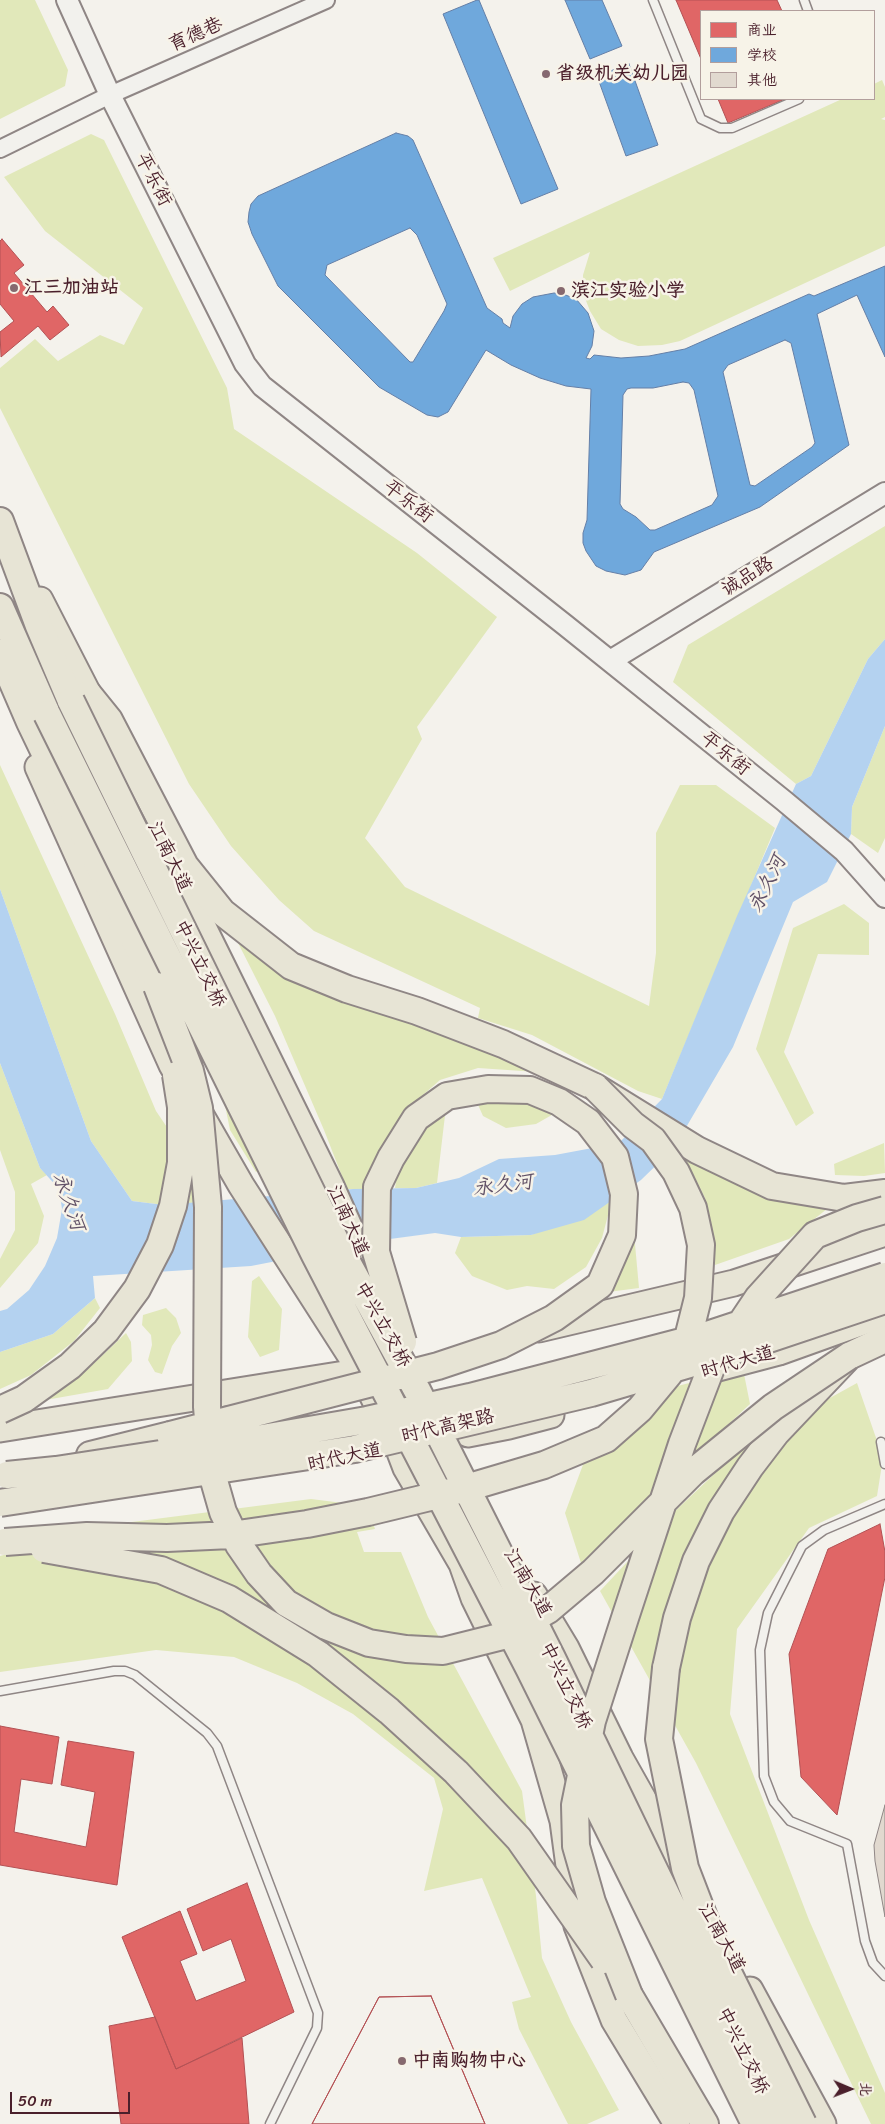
<!DOCTYPE html>
<html>
<head>
<meta charset="utf-8">
<style>
	body { margin:0 }
	#map { position:relative; width:885px; height:2124px; overflow:hidden; background:#f4f2ec; font-family:Sriracha,"LXGW WenKai TC",sans-serif }
	canvas { display:block }
	.legend { position:absolute; left:700px; top:10px; width:175px; height:90px; box-sizing:border-box; background:#f7f3e8; border:1px solid #b29e9c; margin:0; padding:6px 9px; list-style:none; font-size:15px; color:#4a1f2b }
	.legend li { display:flex; align-items:center; gap:10px; height:25px }
	.legend b { width:25px; border:1px solid #b29e9c }
	.north { position:absolute; left:825px; top:2064px; width:50px; height:50px; -webkit-text-stroke:4px #f7f3e8; paint-order:stroke; rotate:91deg; font-size:14px; font-weight:700; line-height:20px; text-align:center; color:#4a1f2b }
	.north::after { content:''; display:block; margin:auto; width:18px; height:22px; background:#4a1f2b; clip-path:polygon(50% 0,100% 100%,50% 72%,0 100%) }
	.scale { position:absolute; left:10px; top:2092px; width:120px; height:22px; box-sizing:border-box; border:2px solid #4a1f2b; border-top:0; padding-left:6px; font-size:15px; line-height:18px; white-space:nowrap; color:#4a1f2b; -webkit-text-stroke:4px #f7f3e8; paint-order:stroke }
</style>
</head>
<body>
<div id="map">
<canvas width="885" height="2124"></canvas>
<ul class="legend">
<li><b style="height:14px;background:#e06666"></b>商业</li>
<li><b style="height:14px;background:#6fa8dc"></b>学校</li>
<li><b style="height:14px;background:#e1d9cf"></b>其他</li>
</ul>
<div class="north">北</div>
<div class="scale">50 m</div>
</div>
<script>
const context = document.querySelector('canvas').getContext('2d');
context.lineJoin = 'round';
function fillPath(path, color) { context.fillStyle = color; context.fill(path, 'evenodd'); }
const shape = rows => new Path2D(rows.map(r => 'M' + r).join(''));
function trace(path, color, width, dash) { context.strokeStyle = color; context.lineWidth = width; context.lineCap = dash ? 'butt' : 'round'; context.setLineDash(dash || []); context.stroke(path); }
function drawText(font, color, halo, rows, align = 'center') {
  context.font = font + ' Sriracha,"LXGW WenKai TC",sans-serif'; context.lineWidth = 5; context.setLineDash([]); context.textBaseline = 'middle'; context.strokeStyle = halo; context.fillStyle = color; for (const [text, x, y, turn = 0] of rows) {
    context.save(); context.translate(x, y); context.rotate((+turn || 0) * Math.PI / 180); context.textAlign = isNaN(turn) ? turn : align; if (halo) context.strokeText(text, 0, 0); context.fillText(text, 0, 0); context.restore();
  }
}
const green = shape([
	[0,0,35,0,68,70,65,86,0,119],
	[882,80,885,87,885,117,881,119,885,120,885,246,680,341,662,345,638,346,619,340,601,329,590,311,583,293,583,275,590,252,510,291,493,258,842,99,874,99,874,84],
	[91,134,104,140,227,388,234,429,417,553,497,617,417,727,422,739,365,838,405,887,649,1006,656,953,656,833,680,785,716,785,775,828,662,1099,638,1091,532,1035,478,1018,480,1008,314,931,279,900,231,846,189,784,0,408,0,368,35,339,58,361,100,335,124,345,143,308,45,231,4,177],
	[885,526,885,639,868,659,811,776,796,784,673,682,688,645],
	[885,726,885,838,878,853,851,834,852,807],
	[0,765,115,1014,156,1111,217,1201,164,1205,132,1201,91,1141,0,889],
	[844,904,869,923,869,955,818,954,784,1052,814,1113,796,1126,756,1049,793,928],
	[232,931,347,1001,517,1058,537,1072,478,1068,440,1080,415,1102,378,1158,370,1189,347,1189,324,1130,275,1016],
	[0,1063,40,1168,47,1175,31,1184,44,1216,38,1243,0,1288,0,1259,15,1230,15,1192,0,1150],
	[222,1090,266,1166,256,1172,230,1130],
	[489,1091,557,1112,536,1124,506,1128,483,1116,475,1098],
	[446,1107,437,1183,416,1188,395,1188,400,1159,429,1115],
	[884,1143,885,1173,864,1176,835,1175,834,1164],
	[686,1160,737,1183,832,1205,789,1239,715,1265,705,1198],
	[612,1200,602,1238,586,1267,554,1289,527,1286,507,1290,472,1276,455,1253,461,1237,531,1235],
	[634,1233,639,1288,593,1294],
	[259,1276,282,1309,279,1350,260,1357,248,1337,252,1281],
	[95,1298,100,1308,74,1341,31,1375,0,1389,0,1352,53,1334],
	[166,1308,176,1318,181,1333,172,1346,162,1374,155,1372,148,1360,152,1345,151,1335,142,1325,143,1315],
	[126,1333,131,1342,132,1361,108,1389,34,1402,87,1370],
	[743,1369,750,1404,581,1563,565,1513,587,1454,670,1388],
	[857,1383,883,1458,877,1496,809,1528,737,1629,730,1714,809,1920,885,2093,885,2124,871,2124,696,1763,600,1591,673,1513,745,1445],
	[311,1499,367,1506,375,1529,357,1532,364,1552,401,1552,428,1617,522,1791,536,1896,542,1958,571,2022,619,2110,587,2124,568,2124,519,2029,512,2002,531,1997,482,1878,424,1891,443,1809,434,1778,353,1714,297,1683,234,1657,156,1650,0,1672,0,1556,124,1523]
]);
const water = shape([
	[885,639,885,726,852,807,851,834,827,882,793,902,733,1047,674,1148,641,1180,584,1220,531,1235,461,1237,435,1233,390,1239,251,1266,93,1276,95,1298,53,1334,0,1352,0,1311,7,1309,29,1290,45,1266,57,1238,62,1209,59,1189,40,1168,0,1063,0,889,91,1141,132,1201,164,1205,353,1189,416,1188,459,1178,499,1159,555,1155,619,1143,662,1099,737,916,796,784,811,776,868,659]
]);
const shops = shape([
	[676,0,777,0,782,11,701,11,701,59,676,0],
	[718,99,785,99,728,123,718,99],
	[2,239,24,265,14,273,47,312,53,306,69,325,50,340,38,326,1,357,0,332,14,321,0,304,0,241,2,239],
	[880,1524,885,1552,885,1577,837,1815,801,1777,789,1654,828,1549,880,1524],
	[0,1726,59,1737,52,1784,21,1779,14,1832,86,1847,95,1792,61,1785,68,1741,134,1752,117,1885,0,1865,0,1726],
	[247,1883,294,2012,176,2069,122,1937,180,1911,197,1954,180,1961,196,2001,246,1981,231,1939,203,1951,187,1909,247,1883],
	[431,1996,485,2124,312,2124,379,1997,431,1996],
	[431,1996,485,2124,312,2124,379,1997,431,1996],
	[155,2017,176,2069,242,2038,249,2124,121,2124,109,2026,155,2017]
]);
const schools = shape([
	[477,0,479,0,558,189,521,204,443,14,477,0],
	[565,0,602,0,622,46,590,59,565,0],
	[629,64,658,145,626,156,597,76,629,64],
	[396,133,408,136,413,140,487,308,502,319,503,323,510,328,513,316,522,304,533,297,554,293,563,294,576,299,588,313,594,331,592,346,586,358,590,359,594,355,621,358,649,356,685,349,809,294,814,296,885,266,885,357,857,295,817,314,849,445,760,507,654,552,641,570,625,575,606,571,596,566,586,551,583,543,583,533,587,520,591,389,566,386,540,378,511,365,486,350,448,412,438,417,427,415,379,387,278,286,252,234,248,222,249,212,251,204,258,196,396,133],
	[410,228,417,235,447,304,444,311,413,362,410,362,325,275,327,265,410,228],
	[785,340,791,343,815,443,812,447,755,486,750,485,723,372,728,365,785,340],
	[683,382,689,383,694,390,718,496,712,505,655,530,650,530,636,517,623,509,620,504,623,395,627,389,631,388,653,388,683,382]
]);
const building = shape([
	[885,1805,885,1917,875,1861,874,1845,885,1805]
]);
const service = shape([
	[653,0,701,119,720,128,732,128,799,99],
	[804,0,808,11],
	[881,1442,885,1464],
	[885,1504,824,1530,802,1546,768,1613,760,1650,764,1776,774,1802,790,1821,847,1844,865,1941,873,1963,885,1976],
	[0,1691,114,1671,125,1671,135,1675,207,1733,217,1746,318,2013,317,2028,270,2124]
]);
const minor = shape([
	[0,149,110,95,326,0]
]);
const tertiary = shape([
	[67,0,110,95,245,364,262,386,565,625,783,800,844,851,885,897],
	[610,661,885,493]
]);
const primary = shape([
	[40,600,98,713],
	[38,767,172,1065,241,1185,361,1372,398,1447,406,1468,462,1564,474,1598,534,1720,563,1821,577,1926,614,2020,677,2124],
	[166,852,331,1186,380,1296],
	[539,1329,734,1283,885,1233],
	[707,1371,779,1352,885,1314],
	[0,1429,376,1369],
	[468,1434,509,1426,551,1415],
	[534,1595,566,1648,620,1758,682,1868],
	[750,1990,823,2124]
]);
const trunk = shape([
	[0,521,39,626,71,701],
	[0,607,47,714],
	[0,653,30,722,157,986],
	[88,694,109,720,185,866,222,912,291,966,347,989,417,1011,503,1044,595,1087,697,1150,772,1186,844,1198,885,1193],
	[90,1455,170,1435],
	[666,1668,677,1618,696,1561,721,1511,750,1467,776,1433,849,1356,885,1339],
	[629,1995,705,2124]
]);
const trunkBridge = shape([
	[71,701,336,1242,418,1392,552,1658,777,2124],
	[47,714,315,1255,529,1668,755,2124],
	[157,986,190,1071,199,1108,208,1207,207,1407,213,1477,223,1512,239,1545,259,1574,286,1603,326,1626,369,1643,406,1649,443,1651,503,1636,548,1610,593,1572,693,1472,773,1407,849,1356],
	[0,1410,24,1399,70,1366,106,1331,137,1289,160,1245,173,1206,181,1163,181,1107,176,1075],
	[170,1435,438,1366,501,1345,554,1318,600,1285,622,1235,624,1194,615,1157,588,1122,559,1102,530,1090,488,1089,447,1096,416,1118,391,1158,377,1187,376,1252,403,1342],
	[7,1475,56,1470,245,1441,367,1420,470,1397,704,1336,885,1276],
	[0,1503,355,1449,591,1393,730,1352,885,1300],
	[5,1542,87,1536,167,1538,231,1535,307,1524,368,1512,463,1489,544,1465,606,1439,640,1409,669,1374,689,1334,698,1298,701,1245,693,1208,676,1172,653,1140,633,1125,595,1087],
	[44,1549,161,1570,229,1599,318,1654,389,1711,456,1772,519,1839,604,1960],
	[666,1668,659,1739,685,1868,715,1946,803,2124],
	[629,1995,592,1902,576,1846,575,1805,592,1721,625,1618,682,1444,711,1368,758,1298,815,1235,857,1218,885,1210]
]);
const markers = [
	[546,74,5,"#86696f"],
	[14,288,5,"#86696f"],
	[561,291,5,"#86696f"],
	[402,2061,5,"#86696f"]
];
const streetNames = [
	["育德巷",196,35,-24],
	["平乐街",153,180,63],
	["平乐街",408,502,38],
	["诚品路",748,577,-32],
	["平乐街",725,754,39],
	["江南大道",169,857,64],
	["中兴立交桥",199,964,64],
	["江南大道",347,1221,66],
	["中兴立交桥",382,1325,61],
	["时代大道",738,1363,-16],
	["时代高架路",448,1427,-13],
	["时代大道",345,1458,-12],
	["江南大道",527,1583,60],
	["中兴立交桥",565,1686,64],
	["江南大道",721,1938,61],
	["中兴立交桥",742,2051,64]
];
const poiNames = [
	["省级机关幼儿园",556,74],
	["江三加油站",24,288],
	["滨江实验小学",571,291],
	["中南购物中心",412,2061]
];
const waterNames = [
	["永久河",768,884,-64],
	["永久河",503,1186,-7],
	["永久河",68,1202,71]
];
fillPath(green, '#e1e8ba');
fillPath(water, '#b4d2f0');
fillPath(shops, '#e06666');
trace(shops, '#b35154', 1);
fillPath(schools, '#6fa8dc');
trace(schools, '#647fa7', 1);
fillPath(building, '#e1d9cf');
trace(building, '#8f8685', 1);
trace(service, '#8f8685', 11);
trace(minor, '#8f8685', 20);
trace(tertiary, '#8f8685', 24);
trace(primary, '#8f8685', 29);
trace(trunk, '#8f8685', 30);
trace(service, '#f2f1ed', 8);
trace(minor, '#f2f1ed', 16);
trace(tertiary, '#f2f1ed', 20);
trace(primary, '#e7e4d5', 25);
trace(trunk, '#e7e4d5', 26);
trace(trunkBridge, '#8f8685', 30, []);
trace(trunkBridge, '#e7e4d5', 26);
for (const [x, y, r, color] of markers) { const dot = new Path2D(); dot.arc(x, y, r, 0, 2 * Math.PI); context.fillStyle = color; context.fill(dot); trace(dot, '#f7f3e8', 2); }
drawText('19px', '#4a1f2b', '#f7f3e8', streetNames);
drawText('bold 19px', '#4a1f2b', '#f7f3e8', poiNames, 'left');
drawText('italic 20px', '#615167', '#f7f3e8', waterNames);
</script>
</body>
</html>
